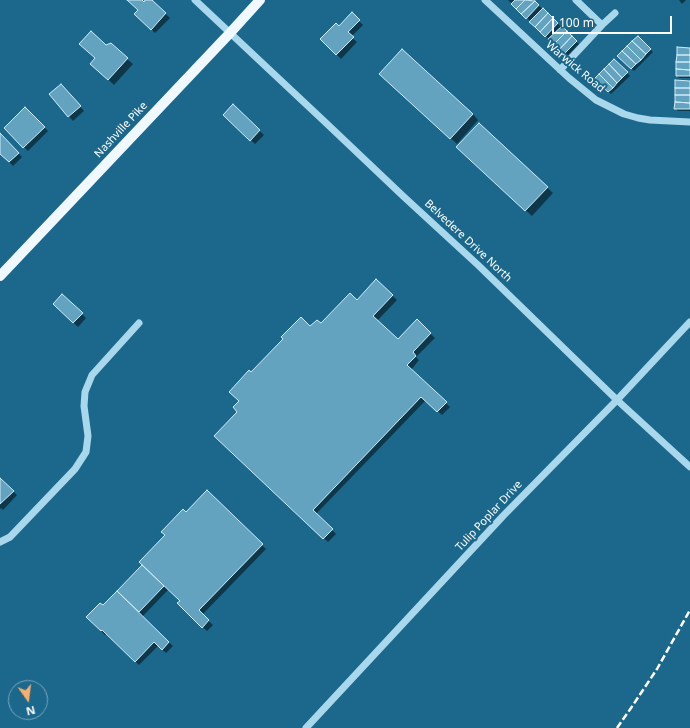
<!DOCTYPE html>
<html>
<head>
<meta charset="utf-8">
<style>
	body { margin:0 }
	#map { position:relative; width:690px; height:728px; overflow:hidden; background:#1c688c; font-family:"Noto Sans",sans-serif }
	canvas { display:block }
	.north { position:absolute; left:8px; top:680px; width:40px; height:40px; box-sizing:border-box; background:#1c688c; border:1px solid #77a4ba; border-radius:50%; rotate:166deg; font-size:11px; font-weight:700; line-height:16px; text-align:center; color:#fff }
	.north::after { content:''; display:block; margin:auto; width:14px; height:18px; background:#fdad67; clip-path:polygon(50% 0,100% 100%,50% 72%,0 100%) }
	.scale { position:absolute; left:552px; top:16px; width:120px; height:18px; box-sizing:border-box; border:2px solid #fff; border-top:0; padding-left:5px; font-size:12px; line-height:14px; white-space:nowrap; color:#fff; -webkit-text-stroke:3px #1c688c; paint-order:stroke }
</style>
</head>
<body>
<div id="map">
<canvas width="690" height="728"></canvas>
<div class="north">N</div>
<div class="scale">100 m</div>
</div>
<script>
const context = document.querySelector('canvas').getContext('2d');
context.lineJoin = 'round';
function fillPath(path, color) { context.fillStyle = color; context.fill(path, 'evenodd'); }
const shape = rows => new Path2D(rows.map(r => 'M' + r).join(''));
function trace(path, color, width, dash) { context.strokeStyle = color; context.lineWidth = width; context.lineCap = dash ? 'butt' : 'round'; context.setLineDash(dash || []); context.stroke(path); }
function drawText(font, color, halo, rows, align = 'center') {
  context.font = font + ' "Noto Sans",sans-serif'; context.lineWidth = 4; context.setLineDash([]); context.textBaseline = 'middle'; context.strokeStyle = halo; context.fillStyle = color; for (const [text, x, y, turn = 0] of rows) {
    context.save(); context.translate(x, y); context.rotate((+turn || 0) * Math.PI / 180); context.textAlign = isNaN(turn) ? turn : align; if (halo) context.strokeText(text, 0, 0); context.fillText(text, 0, 0); context.restore();
  }
}
const shadow = shape([
	[129,0,141,0,144,3,147,0,151,0,170,18,155,33,136,14,140,10],
	[508,0,533,0,579,44,567,56],
	[679,0,686,0,682,4],
	[352,14,363,25,351,37,357,42,341,59,321,39,339,27],
	[638,37,653,52,634,71,619,56],
	[106,46,127,59,133,64,114,85,97,69],
	[690,49,690,78,679,78,677,75],
	[614,60,630,76,611,94,596,79],
	[386,79,473,114,478,120,457,144],
	[690,82,690,111,678,111,675,108],
	[65,89,84,111,73,121,50,95],
	[233,106,264,135,255,144,224,115],
	[25,108,48,131,28,151,5,128],
	[479,124,553,193,532,216,463,153],
	[0,135,22,157,13,166,0,152],
	[376,280,397,300,377,321,398,341,417,321,435,338,416,357,419,360,411,370,450,407,442,415,426,400,316,514,336,534,328,542,216,436,239,412,240,401,251,373,310,328,321,325,357,301],
	[62,295,86,318,78,327,54,304],
	[0,479,17,495,3,510,1,508,0,509],
	[207,492,266,549,202,615,213,625,207,631,178,603,181,601,169,589,142,617,173,646,166,653,158,646,139,665,107,634,105,635,87,617,103,607,144,565,186,514]
]);
const building = shape([
	[127,0,142,0,144,2,145,0,152,0,166,13,151,30,134,14,138,10,127,0],
	[515,0,525,0,516,9,511,4,515,0],
	[525,0,535,1,521,14,516,9,525,0],
	[535,1,539,5,526,19,521,14,535,1],
	[543,8,548,13,535,27,529,22,543,8],
	[352,12,360,20,348,32,354,37,336,55,320,39,336,23,339,26,352,12],
	[548,13,553,18,540,32,535,27,548,13],
	[553,18,558,23,545,37,540,32,553,18],
	[562,26,567,31,554,44,548,39,562,26],
	[91,31,106,45,111,43,128,58,108,80,90,64,95,58,79,44,91,31],
	[567,31,572,36,559,50,554,44,567,31],
	[572,36,577,41,564,54,559,50,572,36],
	[638,36,651,49,646,54,632,41,638,36],
	[632,41,646,54,641,60,627,46,632,41],
	[627,46,641,60,636,64,622,51,627,46],
	[677,47,690,48,690,55,677,55,677,47],
	[402,49,473,114,450,139,379,74,402,49],
	[622,51,636,64,631,69,617,56,622,51],
	[677,55,690,55,690,62,676,62,677,55],
	[614,59,628,72,622,78,609,64,614,59],
	[676,62,690,62,690,70,676,69,676,62],
	[609,64,622,78,617,83,604,69,609,64],
	[604,69,617,83,613,88,599,74,604,69],
	[676,69,690,70,690,76,676,76,676,69],
	[599,74,613,88,608,92,594,79,599,74],
	[675,80,690,81,690,88,675,88,675,80],
	[61,84,81,106,68,117,49,94,61,84],
	[675,88,690,88,690,95,675,95,675,88],
	[675,95,690,95,690,103,675,102,675,95],
	[675,102,690,103,690,109,674,109,675,102],
	[233,104,260,130,250,141,223,115,233,104],
	[25,107,45,127,23,148,4,128,25,107],
	[479,123,548,187,525,211,456,147,479,123],
	[0,133,19,153,9,162,0,154,0,133],
	[376,279,393,295,373,316,398,339,417,319,431,333,413,352,416,356,407,365,447,402,437,412,421,397,313,510,333,529,323,539,214,436,237,412,233,407,239,401,229,392,249,370,251,372,283,339,281,337,301,317,310,326,317,320,321,323,350,293,357,300,376,279],
	[62,294,83,313,73,323,53,304,62,294],
	[0,478,14,491,0,504,0,478],
	[207,490,263,544,199,610,209,620,202,628,177,603,180,601,139,562,165,535,161,532,183,509,186,512,207,490],
	[142,565,164,586,139,612,117,591,142,565],
	[117,591,169,642,162,650,154,642,135,662,102,630,101,631,86,617,100,603,103,605,117,591]
]);
const minor = shape([
	[195,0,325,122,403,196,478,265,617,400,690,467],
	[485,0,569,78,596,100,624,114,638,118,650,120,690,122],
	[602,25,615,13],
	[560,70,602,25,576,0],
	[0,542,10,537,75,469,86,452,88,436,84,406,85,392,92,375,139,323],
	[306,728,503,516,617,400,690,322]
]);
const major = shape([
	[0,276,230,33,260,0]
]);
const rail = shape([
	[617,728,631,708,657,669,690,610]
]);
const streetNames = [
	["Warwick Road",575,67,40],
	["Nashville Pike",121,130,-47],
	["Belvedere Drive North",468,241,43],
	["Tulip Poplar Drive",489,516,-47]
];
fillPath(shadow, '#0007');
fillPath(building, '#63a3c0');
trace(building, '#ceecf9', 1);
trace(minor, '#a9d8ed', 7);
trace(major, '#eff9ff', 10);
trace(rail, '#fff', 2.5, [7, 3]);
drawText('11px', '#fff', '#1c688c', streetNames);
</script>
</body>
</html>
